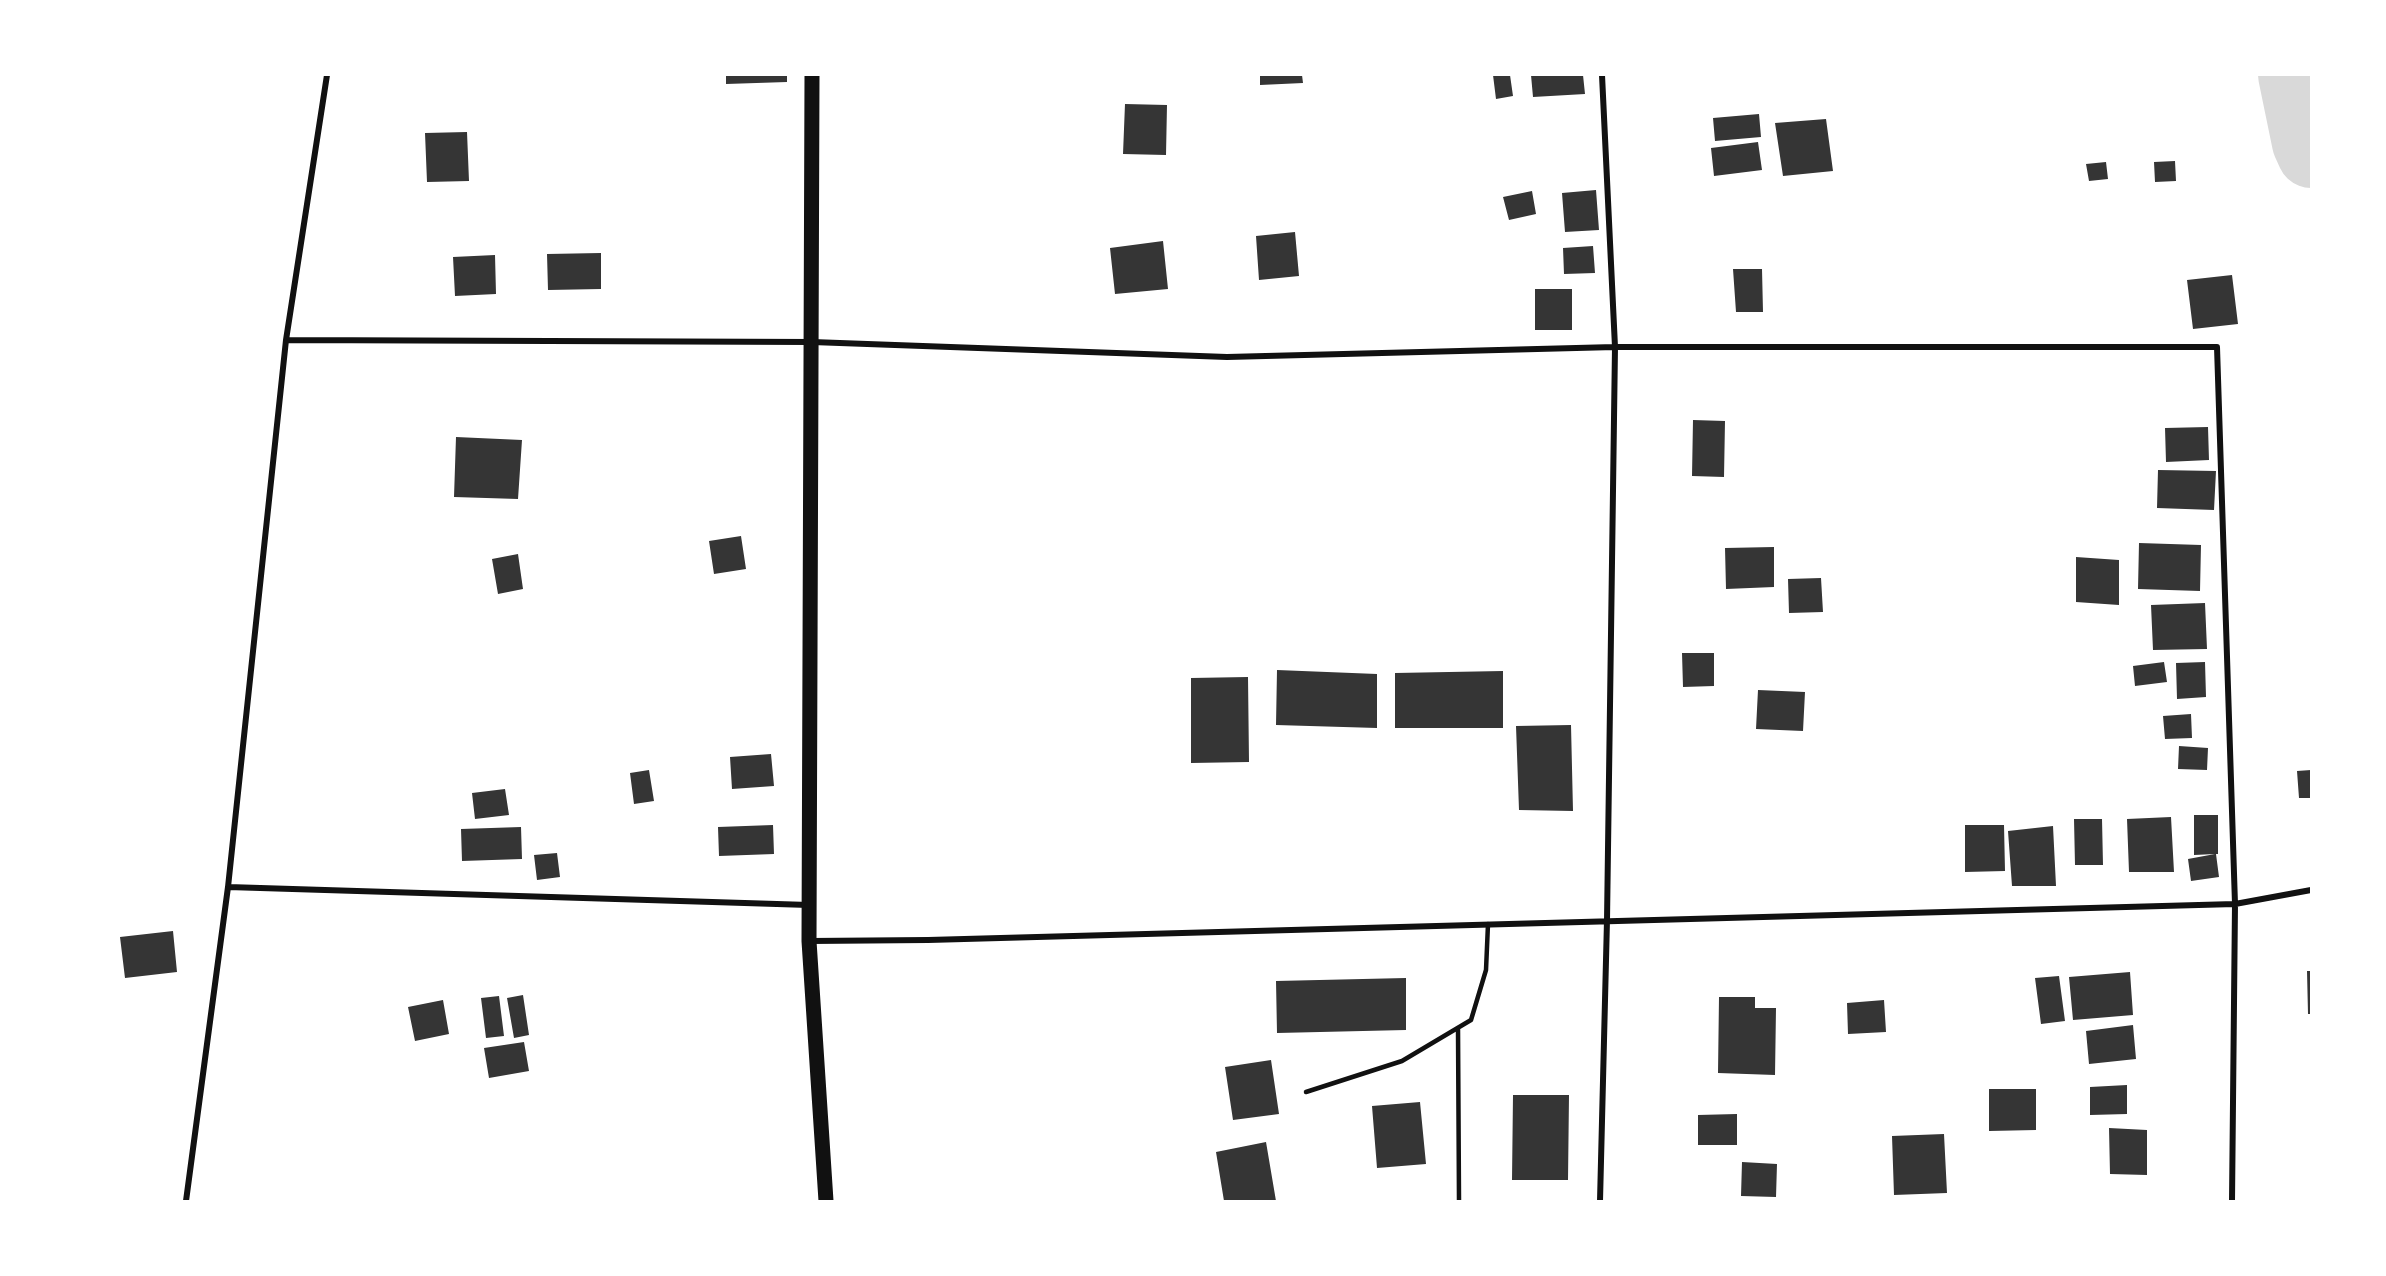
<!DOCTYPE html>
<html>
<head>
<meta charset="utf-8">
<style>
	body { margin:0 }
	#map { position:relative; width:2386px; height:1276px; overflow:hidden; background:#fff; font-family:Montserrat,sans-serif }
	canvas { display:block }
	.frame { position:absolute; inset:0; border:76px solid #fff; pointer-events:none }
</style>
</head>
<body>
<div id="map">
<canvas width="2386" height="1276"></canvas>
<div class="frame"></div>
</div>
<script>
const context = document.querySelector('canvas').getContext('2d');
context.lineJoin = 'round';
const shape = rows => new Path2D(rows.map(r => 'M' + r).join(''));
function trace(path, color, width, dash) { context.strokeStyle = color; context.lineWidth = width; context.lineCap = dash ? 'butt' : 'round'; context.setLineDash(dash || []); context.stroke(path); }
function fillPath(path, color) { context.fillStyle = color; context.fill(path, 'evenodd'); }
const river = shape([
	[2292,75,2306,143,2311,154]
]);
const building = shape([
	[726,75,787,75,787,82,726,84],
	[1260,75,1302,75,1303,83,1260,85],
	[1493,75,1510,75,1513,96,1496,99],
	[1531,75,1583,75,1585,94,1533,97],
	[1125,104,1167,105,1166,155,1123,154],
	[1759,114,1761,137,1715,141,1713,118],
	[1826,119,1833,171,1783,176,1775,123],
	[467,132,469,181,427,182,425,133],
	[1758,142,1762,170,1714,176,1711,148],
	[2175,161,2176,181,2155,182,2154,162],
	[2106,162,2108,179,2089,181,2086,164],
	[1596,190,1599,230,1565,232,1562,193],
	[1532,191,1536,214,1509,220,1503,197],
	[1295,232,1299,276,1259,280,1256,236],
	[1163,241,1168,289,1115,294,1110,248],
	[1593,246,1595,273,1564,274,1563,248],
	[601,253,601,289,548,290,547,254],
	[495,255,496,294,455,296,453,257],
	[1733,269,1762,269,1763,312,1736,312],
	[2232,275,2238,324,2193,329,2187,280],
	[1535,289,1572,289,1572,330,1535,330],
	[1693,420,1725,421,1724,477,1692,476],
	[2208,427,2209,460,2166,462,2165,428],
	[456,437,522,440,518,499,454,497],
	[2158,470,2216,471,2214,510,2157,508],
	[741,536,746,569,714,574,709,541],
	[2139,543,2201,545,2200,591,2138,589],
	[1774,547,1774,587,1726,589,1725,548],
	[518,554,523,589,498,594,492,559],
	[2076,557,2119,560,2119,605,2076,602],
	[1821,578,1823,612,1789,613,1788,579],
	[2205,603,2207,649,2153,650,2151,605],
	[1682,653,1714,653,1714,686,1683,687],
	[2164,662,2167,682,2135,686,2133,666],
	[2205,662,2206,697,2177,699,2176,663],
	[1277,670,1377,674,1377,728,1276,725],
	[1503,671,1503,728,1395,728,1395,673],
	[1248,677,1249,762,1191,763,1191,678],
	[1758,690,1805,692,1803,731,1756,729],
	[2191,714,2192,738,2165,739,2163,716],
	[1571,725,1573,811,1519,810,1516,726],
	[2179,746,2208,748,2207,770,2178,769],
	[771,754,774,786,732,789,730,757],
	[649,770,654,801,634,804,630,773],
	[2311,770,2311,798,2299,798,2297,771],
	[505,789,509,815,475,819,472,793],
	[2194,815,2218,815,2218,854,2216,854,2219,877,2191,881,2188,859,2215,854,2194,855],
	[2171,817,2174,872,2129,872,2127,819],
	[2074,819,2102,819,2103,865,2075,865],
	[773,825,774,854,719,856,718,827],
	[1965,825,2004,825,2005,871,1965,872],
	[2053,826,2056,886,2012,886,2008,831],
	[521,827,522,859,462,861,461,829],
	[557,853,560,877,537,880,534,855],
	[173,931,177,972,125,978,120,937],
	[2307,971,2311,971,2311,1014,2308,1014],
	[2130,972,2133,1015,2073,1020,2069,977],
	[2059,976,2065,1021,2041,1024,2035,978],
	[1406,978,1406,1030,1277,1033,1276,981],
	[523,995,529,1035,514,1038,507,998],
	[499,996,504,1036,486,1038,481,998],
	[1719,997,1755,997,1755,1008,1776,1008,1775,1075,1718,1073],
	[443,1000,449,1034,415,1041,408,1007],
	[1884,1000,1886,1032,1848,1034,1847,1003],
	[2133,1025,2136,1059,2089,1064,2086,1031],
	[524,1042,529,1071,489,1078,484,1048],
	[1271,1060,1279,1114,1233,1120,1225,1067],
	[2127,1085,2127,1114,2090,1115,2090,1087],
	[1989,1089,2036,1089,2036,1130,1989,1131],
	[1513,1095,1569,1095,1568,1180,1512,1180],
	[1420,1102,1426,1164,1377,1168,1372,1106],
	[1737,1114,1737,1145,1698,1145,1698,1115],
	[2109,1128,2147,1130,2147,1175,2110,1174],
	[1944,1134,1947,1193,1894,1195,1892,1136],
	[1266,1142,1276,1201,1224,1201,1216,1152],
	[1742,1162,1777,1164,1776,1197,1741,1196]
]);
const service = shape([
	[1458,1028,1459,1201],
	[1306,1092,1402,1061,1471,1020,1486,970,1488,924]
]);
const minor = shape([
	[286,340,812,342,1227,357,1615,347,2217,347,2235,904,2232,1201],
	[228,887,809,905],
	[810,941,928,940,2235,904,2311,890],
	[186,1201,228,887,286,340,327,75],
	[1600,1201,1607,920,1615,347,1602,75]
]);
const primary = shape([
	[812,75,809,941,826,1201]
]);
trace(river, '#d9d9d9', 68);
fillPath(building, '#353535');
trace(service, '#111', 4.5);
trace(minor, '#111', 6);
trace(primary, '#111', 15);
</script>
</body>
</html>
